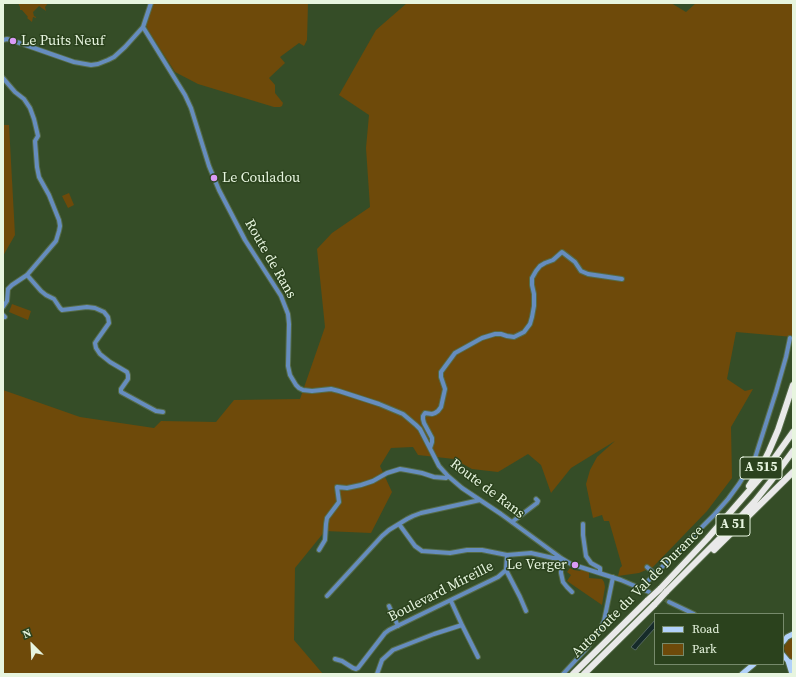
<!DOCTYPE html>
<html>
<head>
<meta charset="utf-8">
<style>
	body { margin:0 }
	#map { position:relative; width:796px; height:677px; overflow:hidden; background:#354d27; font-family:"Source Serif 4",serif }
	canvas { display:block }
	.frame { position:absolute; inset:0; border:4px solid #e7f5df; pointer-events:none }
	.legend { position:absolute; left:654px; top:613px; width:130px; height:52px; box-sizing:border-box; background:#2b421d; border:1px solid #768a6b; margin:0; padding:5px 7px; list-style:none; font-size:12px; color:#e7f5df }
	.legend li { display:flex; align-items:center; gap:8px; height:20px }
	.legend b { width:20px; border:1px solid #768a6b }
	.north { position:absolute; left:12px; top:625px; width:40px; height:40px; -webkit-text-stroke:3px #2b421d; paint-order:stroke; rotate:336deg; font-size:11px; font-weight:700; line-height:16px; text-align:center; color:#e7f5df }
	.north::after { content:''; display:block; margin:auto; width:14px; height:18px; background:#e7f5df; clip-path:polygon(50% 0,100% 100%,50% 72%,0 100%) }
</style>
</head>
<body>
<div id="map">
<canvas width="796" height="677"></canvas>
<div class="frame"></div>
<ul class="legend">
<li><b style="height:5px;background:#b2d2fa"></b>Road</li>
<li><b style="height:11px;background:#6e4a0a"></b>Park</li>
</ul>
<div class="north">N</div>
</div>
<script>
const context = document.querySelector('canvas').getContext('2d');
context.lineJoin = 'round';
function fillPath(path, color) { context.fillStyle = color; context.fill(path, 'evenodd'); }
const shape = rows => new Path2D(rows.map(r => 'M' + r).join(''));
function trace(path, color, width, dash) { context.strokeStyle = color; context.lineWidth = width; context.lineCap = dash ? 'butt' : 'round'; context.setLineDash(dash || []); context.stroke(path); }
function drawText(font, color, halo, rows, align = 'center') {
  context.font = font + ' "Source Serif 4",serif'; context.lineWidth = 3; context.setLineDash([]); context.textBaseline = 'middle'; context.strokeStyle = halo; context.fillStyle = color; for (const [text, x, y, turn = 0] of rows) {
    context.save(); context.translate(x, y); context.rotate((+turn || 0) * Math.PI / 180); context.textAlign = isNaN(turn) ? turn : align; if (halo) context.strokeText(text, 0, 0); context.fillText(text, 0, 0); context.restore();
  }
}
const green = shape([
	[18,3,48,3,45,7,46,11,39,6,33,12,34,16,36,17,36,18,33,17,32,22,27,18,28,17,22,10,20,10,20,7],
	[152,3,308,3,307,40,304,46,299,43,280,57,285,63,269,78,275,85,275,93,283,103,282,106,280,107,274,107,198,84,175,72,148,30,146,25,147,20],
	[407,3,671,3,686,12,696,3,793,3,793,337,736,332,727,379,745,391,753,389,731,427,732,478,707,511,653,567,639,573,618,576,620,568,622,566,609,521,604,521,602,515,593,518,586,484,590,470,597,457,615,441,571,468,551,493,541,465,528,454,498,472,472,469,454,459,418,455,413,447,391,448,380,466,392,492,371,533,325,531,295,568,294,640,323,674,3,674,3,390,80,417,154,428,161,421,216,422,234,400,300,399,325,327,317,249,332,233,370,207,366,148,369,115,339,95,376,30],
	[3,125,9,125,15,235,3,256],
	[69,193,74,205,68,208,62,196],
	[12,304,31,311,28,320,9,312],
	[570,568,574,570,580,571,581,569,589,572,589,578,602,579,604,582,605,587,602,605,567,581,571,575,567,572],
	[793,637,793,660,789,658,786,655,784,648,787,641]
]);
const water = shape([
	[655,620,655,628,637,648,637,649,635,650,631,647,655,620]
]);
const minorTunnel = shape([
	[649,592,669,602]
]);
const minor = shape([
	[143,27,185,95,191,108,209,166,219,190,245,240,281,296,288,314,289,324,288,366,290,375,296,385,299,388,303,390,312,391,331,389,339,391,379,404,403,414,416,425,420,429,439,466,448,476,462,488,501,514,561,558,571,564,621,580,649,592],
	[3,40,7,39,11,40,74,62,91,65,98,64,108,60,114,57,125,47,143,27,151,3],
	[3,78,15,92,24,99,30,108,34,119,38,136,35,141,37,167,39,177,49,195,59,220,60,226,59,231,56,241,27,275,12,285,8,289,7,301,3,307],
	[27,275,41,291,46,295,54,299,60,308,62,310,87,307,95,308,104,312,108,317,109,323,97,340,95,343,96,348,100,354,110,362,127,372,128,375,128,379,121,389,121,392,156,411,163,412],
	[3,315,5,317],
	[430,448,432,442,432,438,424,423,423,419,423,416,425,413,432,414,435,413,438,411,441,407,445,389,441,377,441,372,455,353,482,338,495,334,501,334,507,336,514,337,524,332,530,324,532,317,534,306,534,294,532,285,532,278,536,271,540,266,545,263,553,260,562,252,575,262,581,271,588,274,622,279],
	[512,522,537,503,538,501,536,499],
	[399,524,415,546,422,551,450,553,467,550,482,550,507,555],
	[583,524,583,535,586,556,591,563,600,568,600,573],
	[319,550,325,540,326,524,327,518,339,502,337,487,347,488,361,485,373,481,387,473,400,469,406,470,422,473,434,477,446,478,448,476],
	[647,567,655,574],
	[506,570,520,597,526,611],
	[641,588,713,516,728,499,739,484,755,458,776,392,786,357,790,338],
	[327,596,382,536,389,530,407,519,413,516,421,513,480,500],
	[669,602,694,614],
	[389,606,398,626],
	[462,625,478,657],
	[335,659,342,661,353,668,356,669,358,668,385,633,389,630,498,577,506,570,507,555,531,553,553,558,561,558,561,573,563,582,567,587,572,592],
	[377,674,382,660,393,650,434,634,462,625,451,601],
	[563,674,587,648,600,629,604,621,613,577]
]);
const major = shape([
	[783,642,787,637,793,634],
	[783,655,788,661,793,663],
	[788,661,792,674],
	[742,674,754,664]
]);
const highway = shape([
	[749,486,759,471,769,451,778,430,793,385],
	[714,550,793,472],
	[660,589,707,539,761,477,793,432],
	[666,592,732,526,755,501,771,481,793,451],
	[573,674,648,600],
	[584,674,655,604]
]);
const highwayBridge = shape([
	[648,600,660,589],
	[655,604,666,592]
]);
const markers = [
	[13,41,4,"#da9af6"],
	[214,178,4,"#da9af6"],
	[575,565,4,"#da9af6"]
];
const shields = [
	[761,468,42],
	[733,525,34]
];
const shieldNames = [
	["A 515",761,468],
	["A 51",733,525]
];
const poiNames = [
	["Le Puits Neuf",21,41],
	["Le Couladou",222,178],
	["Le Verger",567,565,"right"]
];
const streetNames = [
	["Route de Rans",270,259,60],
	["Route de Rans",487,489,37],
	["Boulevard Mireille",441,592,-27],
	["Autoroute du Val de Durance",638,592,-45]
];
fillPath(green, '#6e4a0a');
fillPath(water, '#162b2a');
trace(water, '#556860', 1);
trace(minorTunnel, '#506643', 4, [4, 2]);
trace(minor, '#556b48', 6);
trace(major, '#556b48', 7);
trace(highway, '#556b48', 8);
trace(minor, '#668dbf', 4);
trace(major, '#b2d2fa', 5);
trace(highway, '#e9e9e9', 6);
trace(highwayBridge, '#556b48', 8, []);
trace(highwayBridge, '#e9e9e9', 6);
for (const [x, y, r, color] of markers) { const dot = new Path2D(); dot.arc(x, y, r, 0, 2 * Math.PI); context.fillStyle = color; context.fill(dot); trace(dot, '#2b421d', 1.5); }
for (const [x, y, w] of shields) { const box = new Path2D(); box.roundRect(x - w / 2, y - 11, w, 22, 3); context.fillStyle = '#2b421d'; context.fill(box); trace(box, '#e7f5df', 1); }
drawText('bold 13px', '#e7f5df', null, shieldNames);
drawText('14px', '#e7f5df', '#2b421d', poiNames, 'left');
drawText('14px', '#e7f5df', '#2b421d', streetNames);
</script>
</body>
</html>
